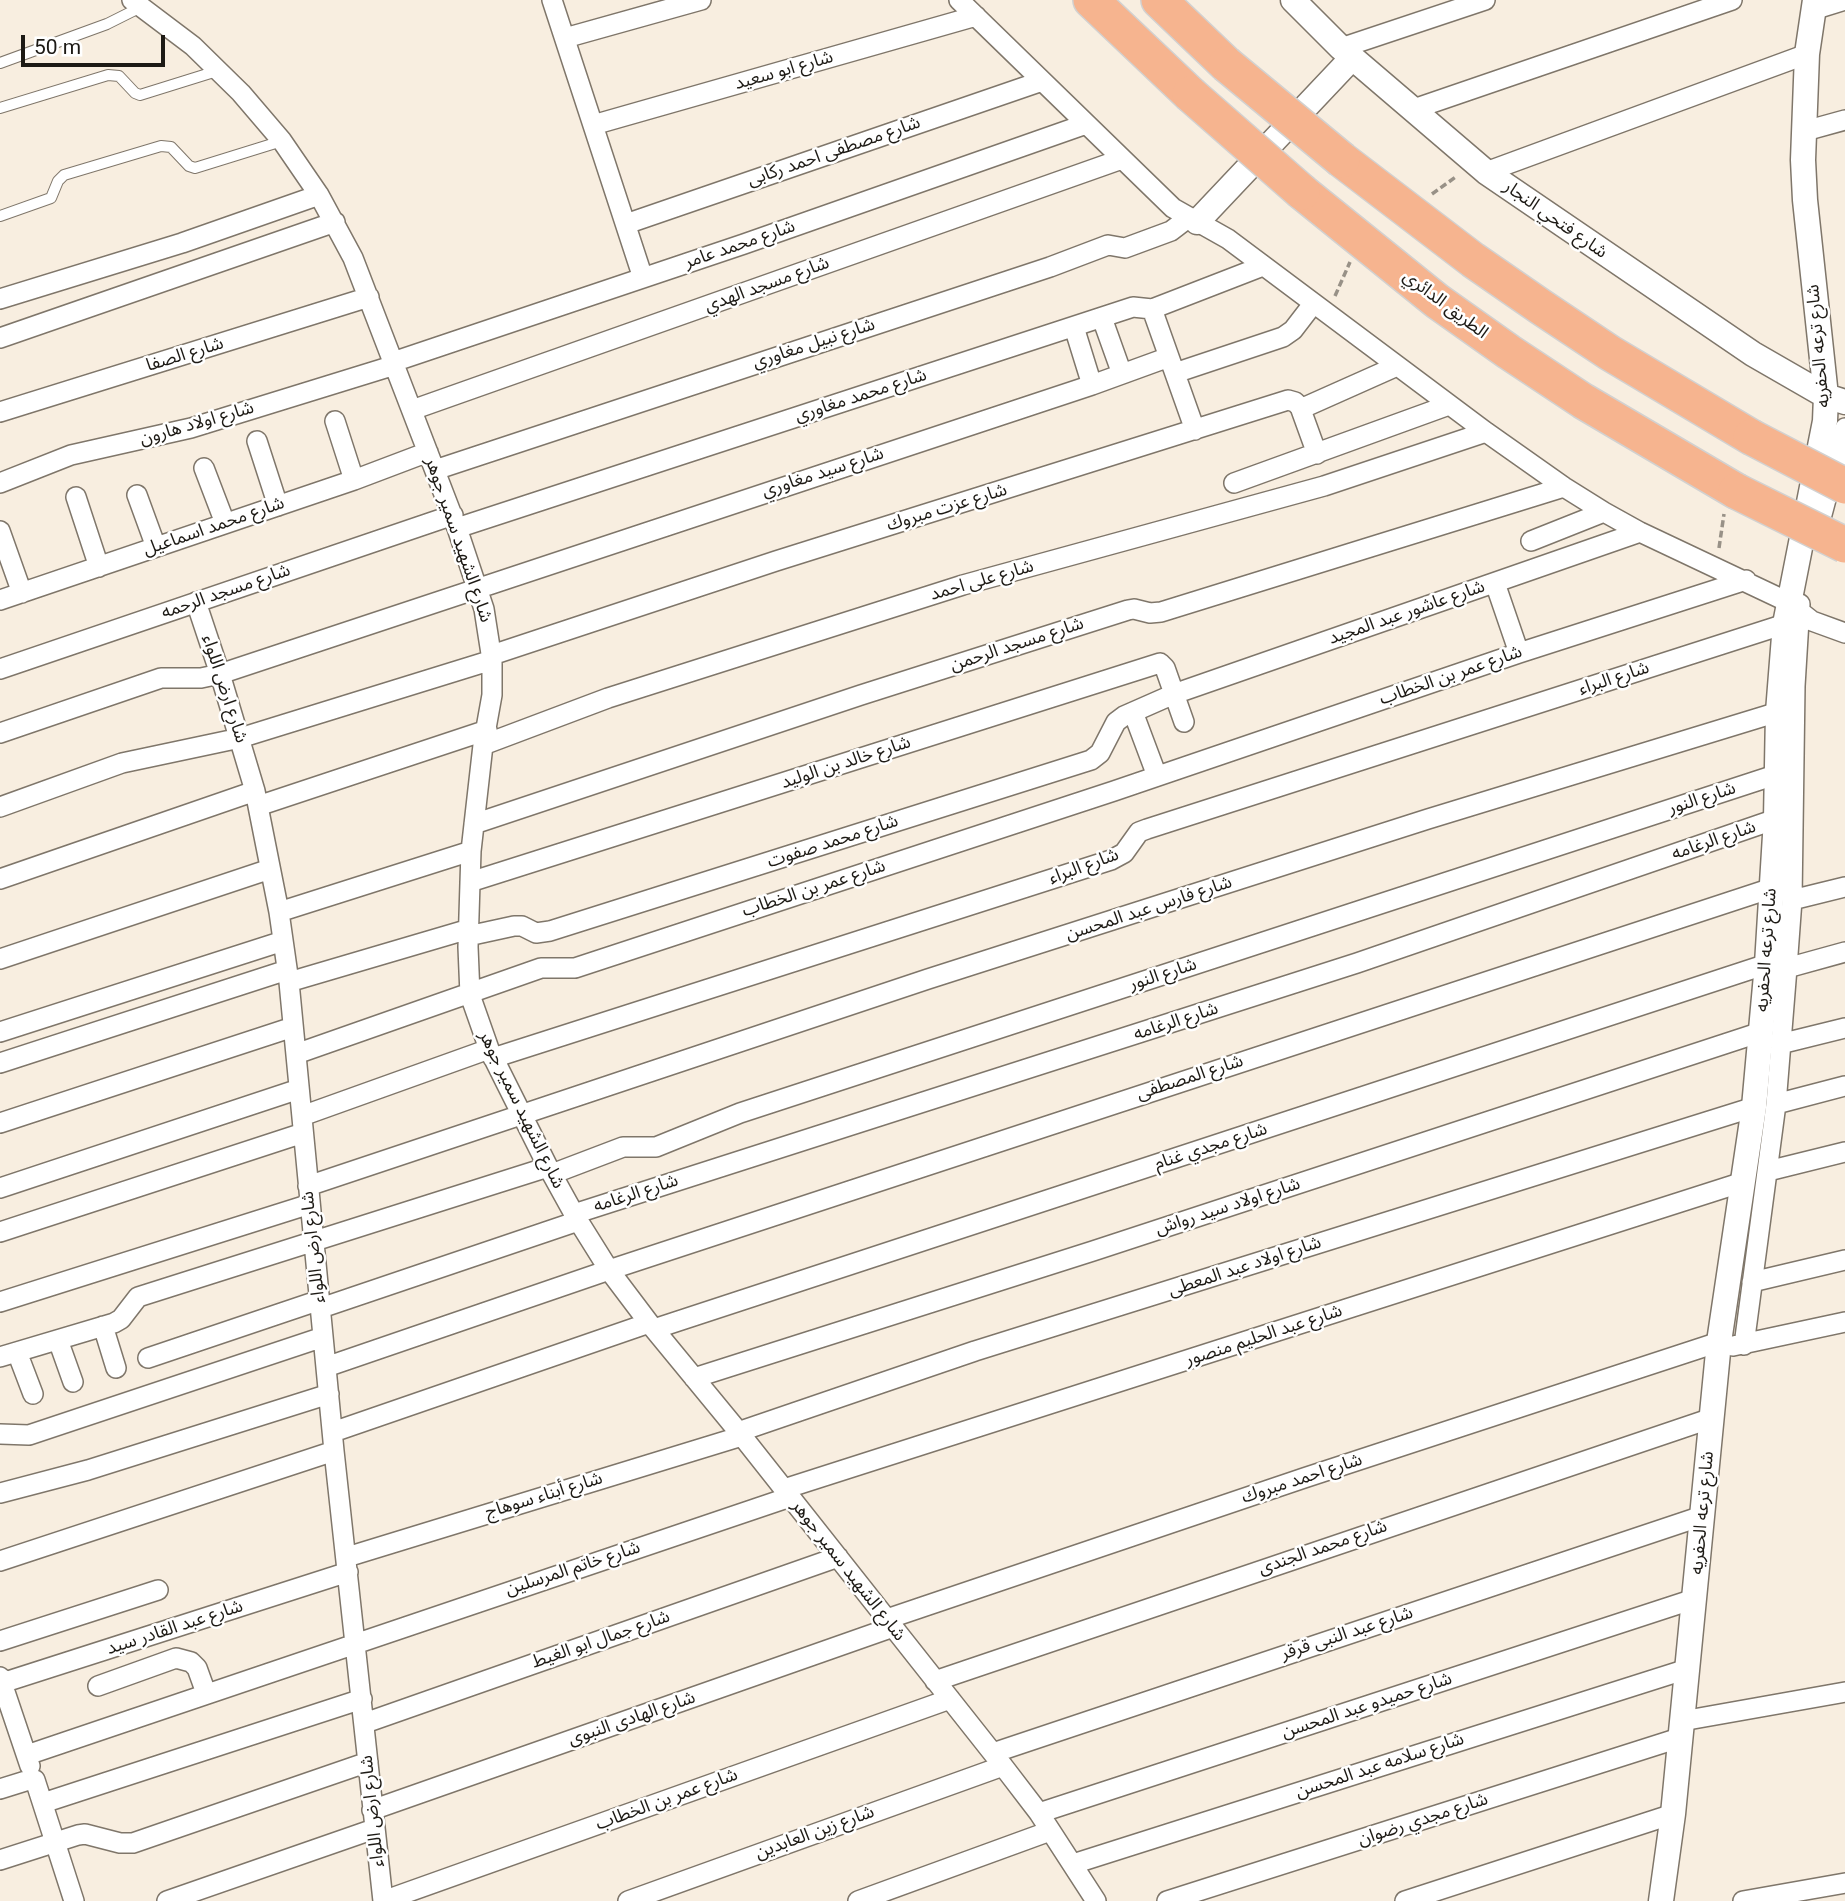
<!DOCTYPE html>
<html>
<head>
<meta charset="utf-8">
<style>
	body { margin:0 }
	#map { position:relative; width:1845px; height:1901px; overflow:hidden; background:#f8eee0; font-family:Roboto,sans-serif }
	canvas { display:block }
	.scale { position:absolute; left:21px; top:35px; width:144px; height:32px; box-sizing:border-box; border:4px solid #1d1a15; border-top:0; padding-left:9px; font-size:21px; line-height:24px; white-space:nowrap; color:#1d1a15; -webkit-text-stroke:5px #fff; paint-order:stroke }
</style>
</head>
<body>
<div id="map">
<canvas width="1845" height="1901"></canvas>
<div class="scale">50 m</div>
</div>
<script>
const context = document.querySelector('canvas').getContext('2d');
context.lineJoin = 'round';
const shape = rows => new Path2D(rows.map(r => 'M' + r).join(''));
function trace(path, color, width, dash) { context.strokeStyle = color; context.lineWidth = width; context.lineCap = dash ? 'butt' : 'round'; context.setLineDash(dash || []); context.stroke(path); }
function drawText(font, color, halo, rows, align = 'center') {
  context.font = font + ' Roboto,"Noto Sans Arabic",sans-serif'; context.lineWidth = 5; context.setLineDash([]); context.textBaseline = 'middle'; context.strokeStyle = halo; context.fillStyle = color; for (const [text, x, y, turn = 0] of rows) {
    context.save(); context.translate(x, y); context.rotate((+turn || 0) * Math.PI / 180); context.textAlign = isNaN(turn) ? turn : align; if (halo) context.strokeText(text, 0, 0); context.fillText(text, 0, 0); context.restore();
  }
}
const path = shape([
	[1432,194,1457,176],
	[1335,296,1350,262],
	[1719,548,1724,514]
]);
const service = shape([
	[0,63,107,24,141,7],
	[0,108,108,75,119,76,135,93,140,95,217,71],
	[0,216,51,198,58,181,64,175,161,146,171,147,189,166,195,168,282,141]
]);
const minor = shape([
	[132,0,193,46,241,93,282,141,319,195,353,258,457,528,484,609,492,660,492,695,483,745,471,851,468,947,470,995,489,1049,548,1167,574,1214,609,1270,649,1323,742,1436,1003,1766,1039,1813,1096,1901],
	[552,0,643,278],
	[959,0,1173,208,1228,239,1486,432,1564,487,1604,512,1640,532,1788,602,1812,621,1845,633],
	[1813,10,1845,0],
	[565,38,701,0],
	[1341,48,1485,0],
	[1411,110,1732,0],
	[593,125,976,16],
	[1805,131,1845,120],
	[1486,172,1807,54],
	[626,224,1042,81],
	[0,299,182,243,319,195],
	[1152,309,1195,430],
	[1102,318,1122,374],
	[1074,327,1092,385],
	[0,338,335,222],
	[393,362,744,244,1086,124],
	[1175,373,1283,337,1293,330,1313,304],
	[1300,407,1317,454],
	[412,410,1122,159],
	[0,412,369,297],
	[335,421,354,480],
	[257,441,278,506],
	[204,468,225,523],
	[435,470,1050,267,1108,245,1125,248,1171,231,1188,218],
	[0,483,71,455,191,428,395,365],
	[1234,483,1449,405],
	[137,495,156,547],
	[76,497,99,567],
	[457,528,1133,307,1152,309,1263,266],
	[0,531,22,593],
	[1816,537,1845,428],
	[1531,541,1604,512],
	[1495,583,1519,653],
	[0,600,354,480,428,452],
	[196,602,220,674,255,791,279,912,289,982,334,1451,383,1901,950,1699],
	[492,655,776,561,1288,400,1295,402,1300,407,1305,407,1397,366],
	[0,669,453,515],
	[1133,712,1157,776],
	[0,733,161,678,201,678,220,674,1092,385,1169,357],
	[483,745,608,698,963,585,1324,486,1486,432],
	[258,806,487,730],
	[0,807,122,763,240,738,492,660],
	[474,824,861,695,1128,610,1134,609,1150,613,1161,612,1564,487],
	[0,879,255,791],
	[470,882,1160,663,1165,668,1184,722],
	[1792,900,1845,887],
	[279,912,471,851],
	[468,936,514,926,522,926,536,933,550,931,1091,760,1100,753,1116,722,1124,716,1174,694,1640,532],
	[0,959,270,869],
	[1787,968,1845,952],
	[289,982,469,929],
	[0,1032,283,941],
	[1780,1044,1845,1028],
	[296,1054,541,968,575,968,1114,791,1519,653,1746,580],
	[493,1058,1111,860,1124,853,1139,832,1147,829,1785,624],
	[0,1063,287,970],
	[1776,1104,1845,1086],
	[302,1116,489,1049],
	[0,1123,293,1027],
	[1768,1171,1845,1152],
	[552,1174,623,1147,656,1147,740,1113,1775,775],
	[308,1186,928,979,1428,819,1778,712],
	[0,1188,299,1089],
	[574,1214,1357,963,1776,819],
	[0,1232,303,1133],
	[1752,1282,1845,1260],
	[0,1302,310,1204],
	[321,1308,578,1221],
	[103,1326,116,1368],
	[654,1329,1767,964],
	[58,1340,73,1382],
	[1744,1345,1776,1104,1787,968,1792,900,1795,686,1800,604],
	[1733,1346,1845,1322],
	[17,1352,33,1394],
	[0,1357,114,1323,121,1319,138,1297,548,1167],
	[148,1358,320,1300],
	[326,1367,609,1270,1772,888],
	[694,1378,1093,1251,1761,1032],
	[333,1432,649,1323],
	[738,1432,975,1351,1754,1107],
	[0,1434,29,1435,323,1337],
	[784,1489,1743,1182],
	[0,1493,88,1470,329,1394],
	[347,1557,742,1436],
	[0,1561,334,1451],
	[887,1619,1304,1478,1719,1342],
	[0,1641,158,1590],
	[0,1677,30,1766],
	[935,1681,1712,1418],
	[2,1683,348,1572],
	[98,1686,176,1658,191,1662,197,1668,206,1693],
	[1682,1721,1845,1692],
	[365,1723,838,1557],
	[993,1753,1702,1516],
	[27,1755,790,1497],
	[0,1789,32,1779,35,1780,74,1901],
	[43,1803,362,1699],
	[372,1810,893,1627],
	[1039,1813,1694,1599],
	[0,1860,78,1835,85,1834,120,1843,133,1843,368,1762],
	[1073,1864,1687,1669],
	[167,1901,374,1829],
	[628,1901,1003,1766],
	[858,1901,1050,1831],
	[1167,1901,1679,1738],
	[1405,1901,1673,1814],
	[1743,1901,1845,1883]
]);
const tertiary = shape([
	[1293,0,1341,48,1486,172,1753,354,1826,396,1845,402],
	[1197,222,1352,58],
	[1661,1901,1673,1814,1719,1342,1754,1107,1767,964,1776,819,1778,712,1785,624,1825,421,1826,396,1805,200,1803,160,1807,54,1815,0]
]);
const motorway = shape([
	[1091,0,1190,94],
	[1159,0,1226,64],
	[1342,160,1473,260,1541,307,1610,353,1751,437],
	[1302,192,1437,301,1509,352,1583,401,1736,491]
]);
const motorwayBridge = shape([
	[1226,64,1342,160],
	[1190,94,1302,192],
	[1751,437,1845,486],
	[1736,491,1845,545]
]);
const streetNames = [
	["شارع ابو سعيد",784,71,-16],
	["شارع مصطفى احمد ركابى",834,152,-19],
	["شارع فتحي النجار",1555,220,35],
	["شارع محمد عامر",740,245,-19],
	["شارع مسجد الهدي",767,285,-20],
	["الطريق الدائري",1445,305,37],
	["شارع نبيل مغاوري",814,344,-18],
	["شارع ترعه الحفريه",1819,346,-95],
	["شارع الصفا",185,355,-17],
	["شارع محمد مغاوري",861,396,-18],
	["شارع اولاد هارون",197,424,-16],
	["شارع سيد مغاوري",823,473,-18],
	["شارع عزت مبروك",947,508,-17],
	["شارع محمد اسماعيل",214,527,-19],
	["شارع الشهيد سمير جوهر",458,540,71],
	["شارع على احمد",982,581,-16],
	["شارع مسجد الرحمه",226,592,-19],
	["شارع عاشور عبد المجيد",1407,613,-19],
	["شارع مسجد الرحمن",1017,645,-18],
	["شارع عمر بن الخطاب",1451,676,-19],
	["شارع البراء",1614,679,-18],
	["شارع ارض اللواء",224,689,72],
	["شارع خالد بن الوليد",846,763,-18],
	["شارع النور",1702,799,-18],
	["شارع الرغامه",1714,841,-19],
	["شارع محمد صفوت",833,842,-18],
	["شارع البراء",1084,867,-20],
	["شارع عمر بن الخطاب",814,889,-18],
	["شارع فارس عبد المحسن",1149,909,-18],
	["شارع ترعه الحفريه",1767,950,-86],
	["شارع النور",1163,975,-18],
	["شارع الرغامه",1176,1022,-18],
	["شارع المصطفى",1190,1078,-18],
	["شارع الشهيد سمير جوهر",521,1110,64],
	["شارع مجدي غنام",1211,1147,-18],
	["شارع الرغامه",636,1194,-18],
	["شارع اولاد سيد رواش",1228,1207,-18],
	["شارع ارض اللواء",314,1247,-96],
	["شارع اولاد عبد المعطى",1245,1267,-18],
	["شارع عبد الحليم منصور",1264,1336,-18],
	["شارع احمد مبروك",1302,1479,-18],
	["شارع أبناء سوهاج",544,1496,-17],
	["شارع ترعه الحفريه",1703,1513,-85],
	["شارع محمد الجندى",1323,1548,-19],
	["شارع خاتم المرسلين",573,1569,-18],
	["شارع الشهيد سمير جوهر",848,1571,52],
	["شارع عبد القادر سيد",175,1628,-18],
	["شارع عبد النبى قرقر",1347,1634,-18],
	["شارع جمال ابو الغيط",601,1640,-19],
	["شارع حميدو عبد المحسن",1367,1706,-18],
	["شارع الهادى النبوى",632,1719,-19],
	["شارع سلامه عبد المحسن",1380,1766,-18],
	["شارع عمر بن الخطاب",667,1800,-20],
	["شارع ارض اللواء",373,1811,-96],
	["شارع مجدي رضوان",1423,1820,-18],
	["شارع زين العابدين",815,1833,-20]
];
trace(service, '#7f766a', 12);
trace(minor, '#7f766a', 22);
trace(tertiary, '#7f766a', 27);
trace(motorway, '#d2d1d0', 38);
trace(path, '#989187', 3.5, [7, 3.5]);
trace(service, '#fff', 10);
trace(minor, '#fff', 19);
trace(tertiary, '#fff', 24);
trace(motorway, '#f6b48f', 35);
trace(motorwayBridge, '#d2d1d0', 38, []);
trace(motorwayBridge, '#f6b48f', 35);
drawText('18px', '#1d1a15', '#fff', streetNames);
</script>
</body>
</html>
